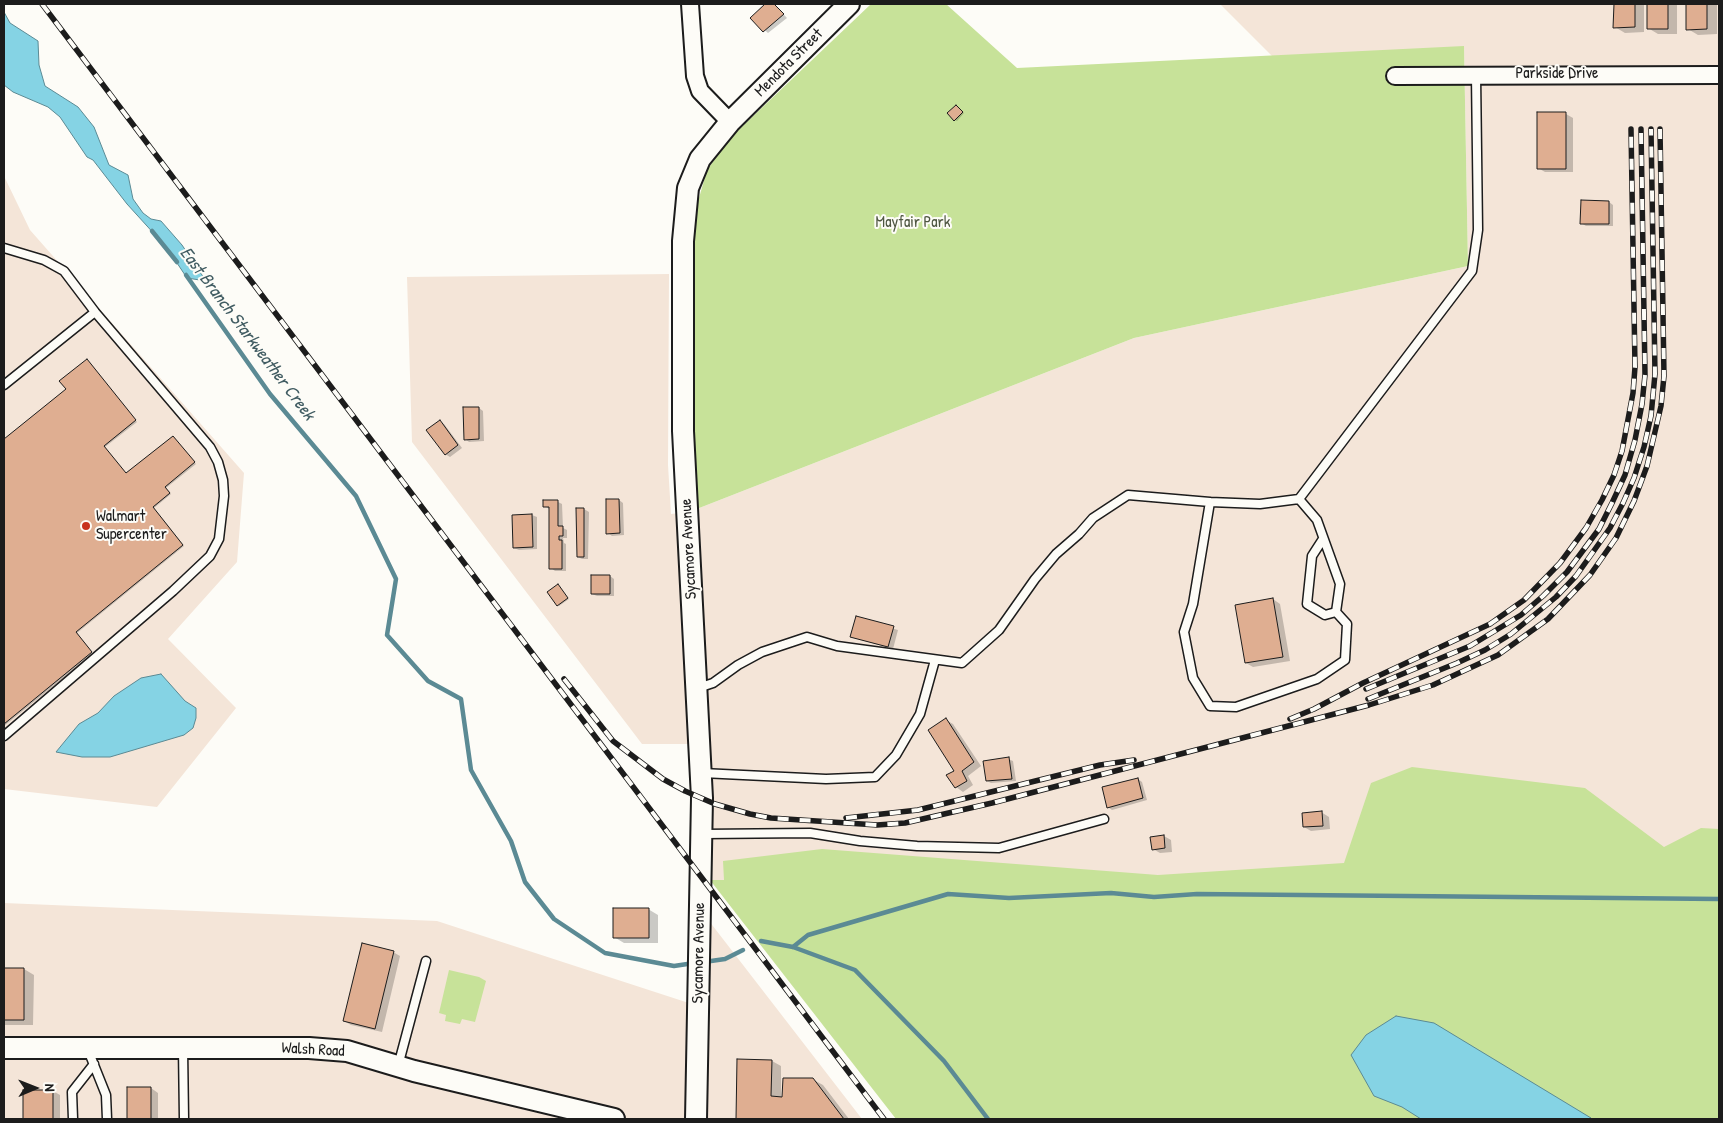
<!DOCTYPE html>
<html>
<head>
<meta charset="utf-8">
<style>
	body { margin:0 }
	#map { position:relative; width:1723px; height:1123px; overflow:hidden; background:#fdfcf7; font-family:"Patrick Hand",sans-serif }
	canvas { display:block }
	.frame { position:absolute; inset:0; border:5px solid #1c1c1c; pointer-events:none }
	.north { position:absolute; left:10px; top:1063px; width:50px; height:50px; -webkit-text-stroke:4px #fdfcf7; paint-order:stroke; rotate:89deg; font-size:14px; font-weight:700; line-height:20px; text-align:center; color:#1c1c1c }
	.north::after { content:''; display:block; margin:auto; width:18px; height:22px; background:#1c1c1c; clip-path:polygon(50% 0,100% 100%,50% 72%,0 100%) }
</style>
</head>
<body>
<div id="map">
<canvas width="1723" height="1123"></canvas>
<div class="frame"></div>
<div class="north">N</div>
</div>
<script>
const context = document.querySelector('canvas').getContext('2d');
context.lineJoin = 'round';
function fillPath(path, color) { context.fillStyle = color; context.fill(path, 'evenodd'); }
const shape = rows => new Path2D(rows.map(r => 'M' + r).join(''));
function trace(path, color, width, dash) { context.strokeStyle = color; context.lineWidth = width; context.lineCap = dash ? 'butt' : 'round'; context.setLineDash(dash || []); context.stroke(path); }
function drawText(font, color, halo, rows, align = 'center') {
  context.font = font + ' "Patrick Hand",sans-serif'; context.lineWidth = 4; context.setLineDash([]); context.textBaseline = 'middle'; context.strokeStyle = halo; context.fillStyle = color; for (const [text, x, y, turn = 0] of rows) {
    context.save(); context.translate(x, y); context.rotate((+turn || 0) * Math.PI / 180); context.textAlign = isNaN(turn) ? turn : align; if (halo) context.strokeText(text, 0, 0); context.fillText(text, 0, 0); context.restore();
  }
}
const built = shape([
	[1220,4,1719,4,1719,883,710,880,707,744,642,744,412,442,407,277,669,274,668,465,671,514,689,512,1134,338,1468,266,1464,47,1272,56],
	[4,176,30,230,244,473,237,562,168,639,236,708,157,807,4,789],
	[4,903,437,921,698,1006,699,908,862,1119,4,1119]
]);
const green = shape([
	[871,4,946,4,1017,68,1464,46,1468,266,1134,338,689,512,693,219,707,170,729,139],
	[1412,767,1585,788,1664,847,1701,828,1719,829,1719,1119,896,1119,710,880,724,880,723,861,822,849,1158,875,1344,863,1371,783],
	[449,970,479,977,486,981,475,1022,462,1019,460,1024,445,1021,446,1015,439,1013]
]);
const water = shape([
	[4,12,10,23,38,41,39,65,45,86,78,107,94,127,109,165,128,175,133,199,143,213,151,219,161,221,182,245,206,281,187,278,167,248,127,204,93,160,87,157,60,117,48,107,13,92,4,85,4,12],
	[161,674,185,701,196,708,196,718,193,728,184,735,110,757,82,757,56,752,79,724,98,713,114,696,141,678,161,674],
	[1396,1016,1434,1023,1591,1118,1587,1119,1421,1119,1402,1107,1374,1096,1351,1055,1366,1035,1396,1016]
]);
const shadow = shape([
	[766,4,774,4,787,18,768,33,751,18],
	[1615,4,1644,4,1644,32,1625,33,1615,27],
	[1648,4,1677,4,1677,34,1658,34,1648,28],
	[1688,4,1717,4,1717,34,1698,35,1688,29],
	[957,106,964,113,957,121,955,120],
	[1566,114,1573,118,1573,172,1545,172,1538,168],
	[1609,202,1613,205,1613,226,1586,226,1581,223],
	[88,362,137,422,105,447,127,475,173,437,196,464,166,488,171,494,154,508,184,546,77,633,93,654,4,726,4,441,68,389],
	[479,408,483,411,484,441,469,442,465,439],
	[440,421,444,424,462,448,450,457,445,454],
	[619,500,623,503,624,535,612,536,608,533],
	[558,502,562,504,563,528,567,530,567,538,563,538,564,543,566,544,566,571,555,571,551,568,549,509,545,506],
	[578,509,584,509,589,512,588,559,582,559,578,557],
	[532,515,537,517,537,549,519,550,514,548],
	[610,576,614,579,614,596,597,596,592,594],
	[558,586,569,599,559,606,558,605],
	[1273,599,1280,604,1290,661,1253,667,1246,663],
	[857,618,898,630,893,649,851,637],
	[946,720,953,724,981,766,968,776,973,785,963,792,956,787,955,771],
	[1008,759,1013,761,1016,781,991,783,987,781],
	[1138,779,1142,782,1147,800,1112,810,1108,807],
	[1321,812,1329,817,1330,829,1311,831,1304,827],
	[1164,836,1171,840,1172,852,1160,853,1153,849],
	[648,909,658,915,658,943,624,943,614,937],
	[393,952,400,956,382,1032,351,1025,344,1021],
	[4,969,24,969,34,975,33,1025,4,1025],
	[738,1061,772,1061,781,1066,781,1098,812,1079,823,1085,849,1119,737,1119],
	[151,1088,158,1093,158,1119,128,1119,128,1089],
	[24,1091,53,1091,60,1095,60,1119,24,1119]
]);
const stream = shape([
	[152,231,177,262],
	[186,275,270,394,356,496,396,579,387,635,428,681,461,699,471,770,511,841,525,882,554,919,605,953,674,966,694,963],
	[761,941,793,947,855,970,944,1061,988,1119],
	[793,947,808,935,948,894,1009,898,1111,893,1154,897,1197,894,1719,899],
	[704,962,725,959,743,950]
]);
const building = shape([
	[765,4,774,4,784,14,763,32,750,18,765,4],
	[1614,4,1635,4,1635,27,1613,28,1614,4],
	[1647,4,1668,4,1668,29,1647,29,1647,4],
	[1686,4,1707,4,1707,29,1686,30,1686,4],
	[956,105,963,112,954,121,947,113,956,105],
	[1537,112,1566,112,1566,169,1537,169,1537,112],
	[1581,200,1609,201,1609,224,1580,224,1581,200],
	[87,359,136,420,104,446,126,473,173,436,195,462,165,487,170,493,153,507,183,545,76,632,92,652,4,724,4,439,66,389,59,381,87,359],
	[463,407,479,407,479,439,464,440,463,407],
	[440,420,458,445,445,455,426,430,440,420],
	[606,499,619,499,620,533,606,534,606,499],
	[543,500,558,500,558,526,563,526,563,536,559,536,559,540,562,540,562,569,549,569,549,507,543,507,543,500],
	[576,508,584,508,584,557,577,557,576,508],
	[532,514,533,547,513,548,512,515,532,514],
	[591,575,610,575,610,594,591,594,591,575],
	[558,584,568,598,557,606,547,592,558,584],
	[1273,598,1283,657,1245,663,1235,605,1273,598],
	[856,616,894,626,888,647,850,637,856,616],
	[946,718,974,762,962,771,967,781,955,788,946,775,954,771,928,730,946,718],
	[1009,757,1012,779,986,781,983,761,1009,757],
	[1138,778,1143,798,1107,808,1102,787,1138,778],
	[1322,811,1323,826,1303,827,1302,813,1322,811],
	[1164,835,1165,848,1152,850,1150,837,1164,835],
	[613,908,649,908,649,938,613,938,613,908],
	[362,943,394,951,375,1029,343,1021,362,943],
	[4,968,24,968,24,1020,4,1020,4,968],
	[737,1059,772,1060,771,1096,782,1097,783,1078,813,1078,844,1119,736,1119,737,1059],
	[127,1087,151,1087,151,1119,127,1119,127,1087],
	[23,1090,53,1090,53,1119,23,1119,23,1090]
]);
const service = shape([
	[4,248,44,260,64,271,95,312,210,447,218,462,223,480,224,496,219,539,210,556,173,591,4,736],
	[4,385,95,312],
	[1299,499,1317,520,1340,584,1336,612,1325,615,1307,604,1312,556,1323,539],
	[1210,502,1193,604,1184,632,1193,678,1210,706,1236,707,1317,679,1345,660,1347,624,1336,612],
	[698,688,713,683,738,665,762,652,807,637,837,646,962,663,999,630,1035,579,1056,554,1079,534,1093,518,1128,495,1210,502,1260,504,1299,499,1472,271,1478,230,1476,75],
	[702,773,826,779,875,777,896,755,920,714,935,660],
	[703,834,810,833,860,841,917,846,999,848,1104,819],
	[183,1048,184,1119],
	[88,1050,106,1095,107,1119],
	[398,1066,426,961],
	[73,1119,72,1092,94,1064]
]);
const minor = shape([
	[690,4,695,76,700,91,730,122],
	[1395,76,1719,75]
]);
const tertiary = shape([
	[4,1048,309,1048,347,1051,414,1071,614,1119],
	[696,1119,702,798,683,431,683,241,688,188,700,159,730,122,849,4]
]);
const rail = shape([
	[42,4,884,1119],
	[564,679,613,741,663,779,685,791,715,804,750,814,771,818,877,825,905,823,992,803,1369,705,1433,685,1498,655,1548,619,1590,575,1616,538,1634,501,1647,466,1661,406,1664,376,1660,129],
	[1366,689,1470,646,1521,615,1543,596,1567,572,1599,529,1612,503,1625,475,1635,440,1642,404,1645,375,1641,129],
	[1368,699,1457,663,1485,650,1511,634,1556,597,1576,576,1610,528,1623,503,1634,478,1644,447,1651,416,1655,374,1651,129],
	[1290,719,1314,709,1363,683,1490,624,1524,600,1560,563,1586,528,1602,500,1614,475,1622,451,1633,393,1635,367,1631,129],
	[846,818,918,810,1100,765,1134,760]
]);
const markers = [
	[86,526,5,"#c8321e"]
];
const streetNames = [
	["Mendota Street",789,63,-45],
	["Parkside Drive",1557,74],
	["Sycamore Avenue",689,549,-93],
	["Sycamore Avenue",699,953,-89],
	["Walsh Road",313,1050,3]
];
const parkNames = [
	["Mayfair Park",913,223]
];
const poiNames = [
	["Walmart",96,517],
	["Supercenter",96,535]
];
const waterNames = [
	["East Branch Starkweather Creek",247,334,53]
];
fillPath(built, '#f4e5d8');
fillPath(green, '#c7e299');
fillPath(water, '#85d3e4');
trace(water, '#5b8a94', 1);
fillPath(shadow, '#0003');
trace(stream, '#5b8a94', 4.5);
fillPath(building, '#dfae91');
trace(building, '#1c1c1c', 1);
trace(service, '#1c1c1c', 11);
trace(minor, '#1c1c1c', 20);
trace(tertiary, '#1c1c1c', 24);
trace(service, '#fdfcf7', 8);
trace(minor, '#fdfcf7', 16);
trace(tertiary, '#fdfcf7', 20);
trace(rail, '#1c1c1c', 5.5);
trace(rail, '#fdfcf7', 4, [11]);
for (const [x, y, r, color] of markers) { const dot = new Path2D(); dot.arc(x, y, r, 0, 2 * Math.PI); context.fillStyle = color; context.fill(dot); trace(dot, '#fdfcf7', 2); }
drawText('16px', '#1c1c1c', '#fdfcf7', streetNames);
drawText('16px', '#4f5742', '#fdfcf7', parkNames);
drawText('16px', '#1c1c1c', '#fdfcf7', poiNames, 'left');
drawText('italic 18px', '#415c62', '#fdfcf7', waterNames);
</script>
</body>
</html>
